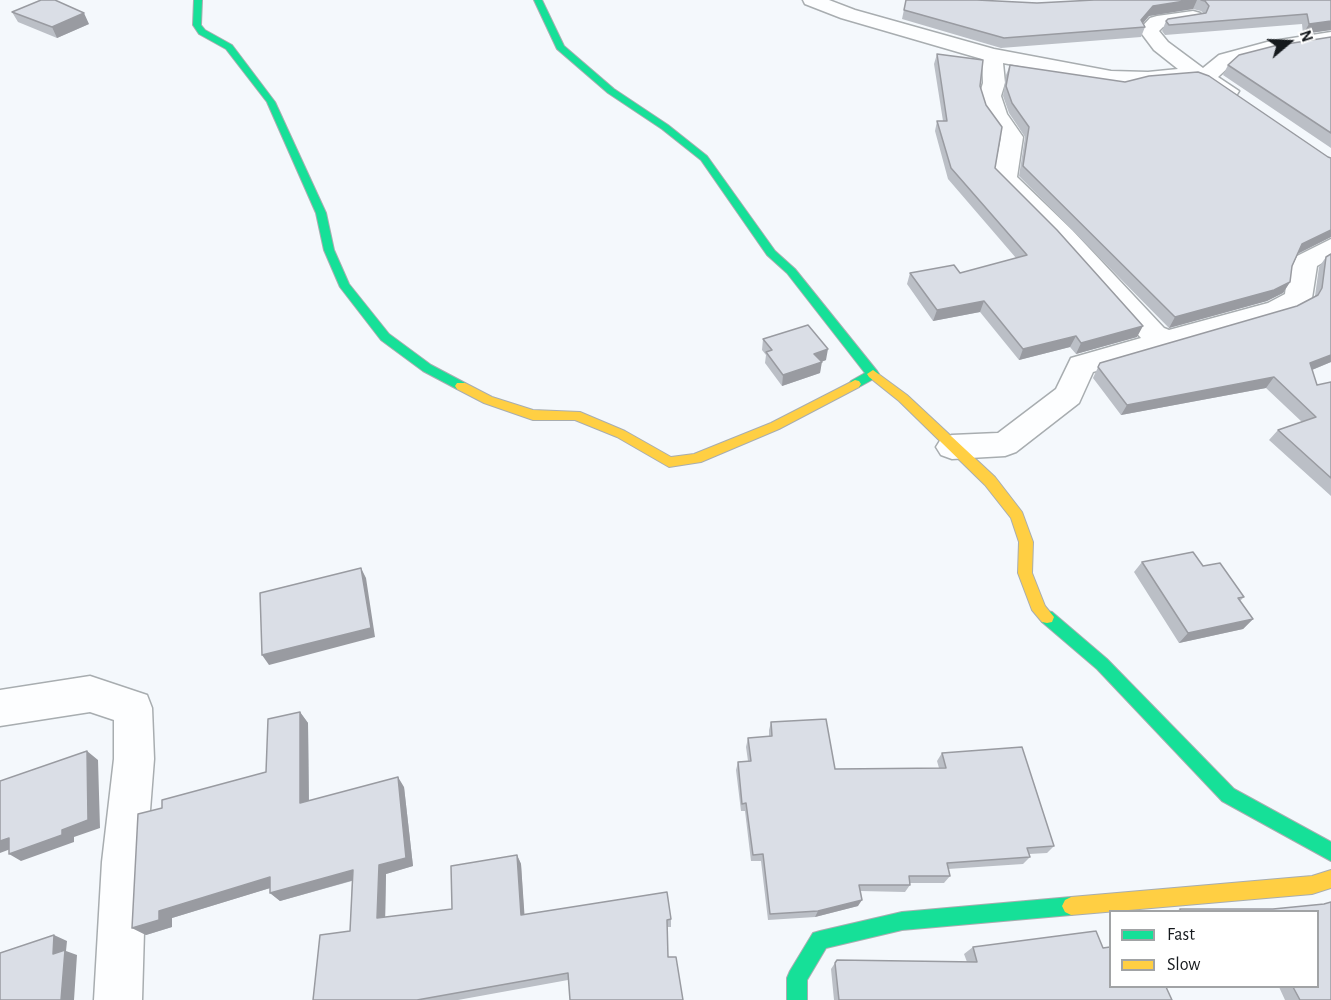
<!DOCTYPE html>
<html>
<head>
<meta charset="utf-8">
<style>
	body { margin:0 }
	#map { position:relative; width:1331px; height:1000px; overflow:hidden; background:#f4f8fc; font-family:"Alegreya Sans",sans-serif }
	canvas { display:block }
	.legend { position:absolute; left:1109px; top:910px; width:210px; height:78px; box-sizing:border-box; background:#fff; border:2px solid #a1a3a5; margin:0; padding:8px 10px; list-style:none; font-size:18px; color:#15191d }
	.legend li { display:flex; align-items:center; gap:12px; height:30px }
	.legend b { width:30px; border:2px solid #a1a3a5 }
	.north { position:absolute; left:1259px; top:12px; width:60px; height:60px; -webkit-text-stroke:4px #fff; paint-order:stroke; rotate:71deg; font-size:16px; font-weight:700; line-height:24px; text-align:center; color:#15191d }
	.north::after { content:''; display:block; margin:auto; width:21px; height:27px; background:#15191d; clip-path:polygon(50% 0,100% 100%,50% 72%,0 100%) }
</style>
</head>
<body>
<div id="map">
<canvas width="1331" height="1000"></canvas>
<ul class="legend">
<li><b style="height:8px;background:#16e098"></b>Fast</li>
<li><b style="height:8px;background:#ffcf43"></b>Slow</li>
</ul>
<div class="north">N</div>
</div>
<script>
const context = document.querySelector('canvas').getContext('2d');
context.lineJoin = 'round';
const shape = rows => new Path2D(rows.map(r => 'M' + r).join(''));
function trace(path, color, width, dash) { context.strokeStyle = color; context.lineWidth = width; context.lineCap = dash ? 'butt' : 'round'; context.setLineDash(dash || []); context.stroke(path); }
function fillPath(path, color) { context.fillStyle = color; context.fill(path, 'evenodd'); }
const street = shape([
	[803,0,829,0,855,10,994,49,1111,71,1148,72,1178,69,1154,50,1139,30,1150,18,1157,16,1193,11,1200,13,1203,17,1200,21,1163,27,1159,31,1168,42,1203,68,1219,55,1267,42,1331,32,1331,44,1268,54,1233,63,1218,77,1239,91,1236,96,1228,97,1193,80,1148,84,1111,83,1003,63,1005,83,1001,96,1007,114,1023,137,1017,177,1072,230,1164,328,1169,330,1268,303,1285,294,1287,278,1297,256,1331,239,1331,258,1317,266,1312,298,1308,304,1288,315,1093,372,1079,403,1016,452,1005,456,952,459,941,455,936,447,941,439,952,435,998,433,1056,389,1071,358,1141,338,1054,240,993,178,1001,137,985,115,979,96,983,83,982,59,841,18,805,4,803,0],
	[90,676,147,695,152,708,154,759,146,862,142,1000,94,1000,102,862,114,759,114,720,90,712,0,726,0,690,90,676]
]);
const fast = shape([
	[194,0,202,0,201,25,205,30,232,45,275,102,326,213,334,250,349,284,389,334,431,365,465,383,467,386,465,389,457,389,423,371,381,340,340,287,324,250,316,213,267,102,226,49,199,34,193,25,194,0],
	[534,0,542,0,564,46,614,89,668,125,707,156,775,251,795,269,877,371,879,374,877,377,859,387,851,387,849,384,851,381,865,373,787,273,767,255,701,160,662,129,608,93,557,49,534,0],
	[1047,611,1052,612,1107,659,1234,789,1331,842,1331,861,1222,801,1097,669,1042,622,1040,617,1042,612,1047,611],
	[1071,897,1077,900,1080,906,1077,912,1071,915,902,930,826,948,807,980,807,1000,787,1000,787,978,790,971,813,933,820,931,902,912,1071,897]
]);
const slow = shape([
	[873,370,907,395,995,477,1022,512,1033,542,1032,573,1045,606,1054,617,1052,622,1047,623,1042,622,1032,610,1018,573,1019,542,1011,518,985,485,899,401,869,377,867,374,873,370],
	[855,380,859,381,861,384,859,387,779,429,701,462,669,467,617,437,575,420,533,420,484,403,457,389,455,386,457,383,465,383,492,397,533,410,580,412,625,431,671,457,694,454,771,423,855,380],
	[1331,870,1331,888,1312,894,1071,915,1065,912,1062,906,1065,900,1071,897,1312,876,1331,870]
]);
const wall = shape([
	[906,0,977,1,1037,3,1094,0,1331,0,1331,30,1303,34,1302,24,1165,35,1162,31,1166,21,1203,13,1201,11,1193,9,1149,16,1143,23,1145,27,1141,37,1001,48,902,19],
	[12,12,89,24,57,38,18,22],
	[1331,37,1331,148,1223,75,1228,65],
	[937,54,980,86,995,168,1137,337,1076,354,1070,347,1019,360,980,312,933,321,907,284,910,273,960,273,1016,258,948,179,935,131,937,121,943,121,934,64],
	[1010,65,1328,157,1331,237,1298,254,1292,266,1290,282,1283,293,1267,301,1169,328,1019,176,1025,137,1009,113,1003,96,1006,75],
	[1331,254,1331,362,1312,370,1317,385,1331,382,1331,496,1269,440,1278,430,1302,422,1266,388,1121,415,1093,378,1100,363,1297,306,1315,296,1319,267,1326,257],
	[763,339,826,360,821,362,820,373,782,386,765,363,766,355,762,350],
	[1142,562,1203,566,1244,597,1240,601,1253,619,1243,629,1179,643,1134,572],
	[300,712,308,723,309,801,404,787,413,866,386,874,385,917,452,909,517,855,521,864,524,914,671,919,671,927,667,927,568,980,458,1000,313,1000,350,931,352,881,280,901,270,893,270,888,172,918,172,927,146,935,132,928,162,808,266,772],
	[771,722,835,769,939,768,937,761,942,753,1054,846,1047,853,1029,854,1030,857,1023,864,948,869,950,876,944,883,909,883,910,885,905,892,860,891,858,906,815,917,768,920,761,861,751,861,745,811,741,811,736,770,738,762,748,761,746,747,748,738,769,737,769,730],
	[1324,904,1331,1000,1285,1000,1279,987,1317,987,1317,912,1175,912,1180,909,1273,909],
	[973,947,1103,948,1172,1000,834,1000,831,969,837,960,967,962,964,954]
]);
const shadedWall = shape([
	[1191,0,1197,0,1193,9,1149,16,1139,28,1141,20,1153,6],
	[84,13,89,24,57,38,52,27],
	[1331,21,1331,30,1303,34,1309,24],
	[1331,230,1331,237,1295,255,1302,244],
	[1290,282,1283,293,1267,301,1169,328,1175,317],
	[984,301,980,312,933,321,937,310],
	[1143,326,1137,337,1076,354,1081,343],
	[1076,336,1070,347,1019,360,1023,349],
	[828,349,826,360,813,365,814,354],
	[1331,355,1331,362,1302,374,1310,363],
	[822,362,820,373,782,386,783,375],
	[1274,377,1266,388,1121,415,1127,405],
	[361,568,366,578,375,637,269,665,262,655],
	[1253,619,1243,629,1179,643,1188,633],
	[300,712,308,723,309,813,300,803],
	[87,751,98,760,100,828,74,837,74,842,21,861,9,854],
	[398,777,404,787,413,866,386,874,385,926,377,918,379,865],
	[9,838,21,845,0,853,0,841],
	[517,855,521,864,525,922,521,915],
	[353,870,361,878,280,901,270,893],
	[270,877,280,885,172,918,172,927,146,935,132,928,159,911],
	[862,900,858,906,815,917,818,911],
	[54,935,67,941,66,951,77,955,74,1000,61,1000,53,954]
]);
const building = shape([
	[41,0,55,0,84,13,52,27,12,12,41,0],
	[906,0,977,0,1037,3,1094,0,1191,0,1153,6,1141,20,1145,27,1004,38,904,10,906,0],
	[1201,0,1331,0,1331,21,1309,24,1307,14,1169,25,1166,21,1168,19,1206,13,1209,6,1205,1,1201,0],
	[1331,37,1331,133,1228,65,1239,55,1274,46,1331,37],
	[937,54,983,60,980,86,986,105,1002,127,995,168,1057,230,1143,326,1081,343,1076,336,1023,349,984,301,937,310,910,273,954,265,960,273,1027,255,951,168,937,121,947,121,937,54],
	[1010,65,1125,82,1149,76,1198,72,1209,76,1328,157,1331,158,1331,230,1302,244,1292,266,1290,282,1274,290,1175,317,1023,166,1029,127,1012,103,1006,86,1010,65],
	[1331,254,1331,355,1310,363,1317,385,1331,382,1331,478,1278,430,1316,417,1274,377,1127,405,1098,367,1100,363,1297,306,1318,295,1322,288,1326,257,1331,254],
	[808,325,828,349,814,354,822,362,783,375,766,352,772,350,763,339,808,325],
	[1193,552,1203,566,1220,563,1244,597,1238,598,1253,619,1188,633,1142,562,1193,552],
	[361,568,371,628,262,655,260,593,361,568],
	[300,712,300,803,398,777,406,858,379,865,377,918,452,909,451,866,517,855,521,915,667,892,671,919,667,920,668,957,676,957,683,1000,570,1000,568,973,417,1000,313,1000,320,935,350,931,353,870,270,893,270,877,159,911,159,920,132,928,138,814,162,808,162,800,266,772,268,719,300,712],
	[826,719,835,769,946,768,942,753,1022,747,1054,846,1027,848,1030,857,947,863,950,876,909,876,910,885,859,885,862,900,818,911,770,914,763,854,753,855,746,803,742,804,738,762,751,761,748,738,772,736,771,722,826,719],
	[87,751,88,820,62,830,62,835,9,854,9,838,0,841,0,781,87,751],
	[1331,902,1331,1000,1300,1000,1293,987,1317,987,1317,912,1181,912,1180,909,1273,909,1324,904,1331,902],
	[1096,931,1103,948,1110,947,1110,987,1166,987,1172,1000,839,1000,835,963,837,960,977,962,973,947,1096,931],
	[54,935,53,954,65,950,61,1000,0,1000,0,953,54,935]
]);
trace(street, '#a8adb0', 3);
trace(fast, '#a8adb0', 2);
trace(slow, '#a8adb0', 2);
fillPath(street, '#fdfeff');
fillPath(fast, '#16e098');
fillPath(slow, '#ffcf43');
fillPath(wall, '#bbbfc6');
fillPath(shadedWall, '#999ba1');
fillPath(building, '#dadee6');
trace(building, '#999ba1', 1.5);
</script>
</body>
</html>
